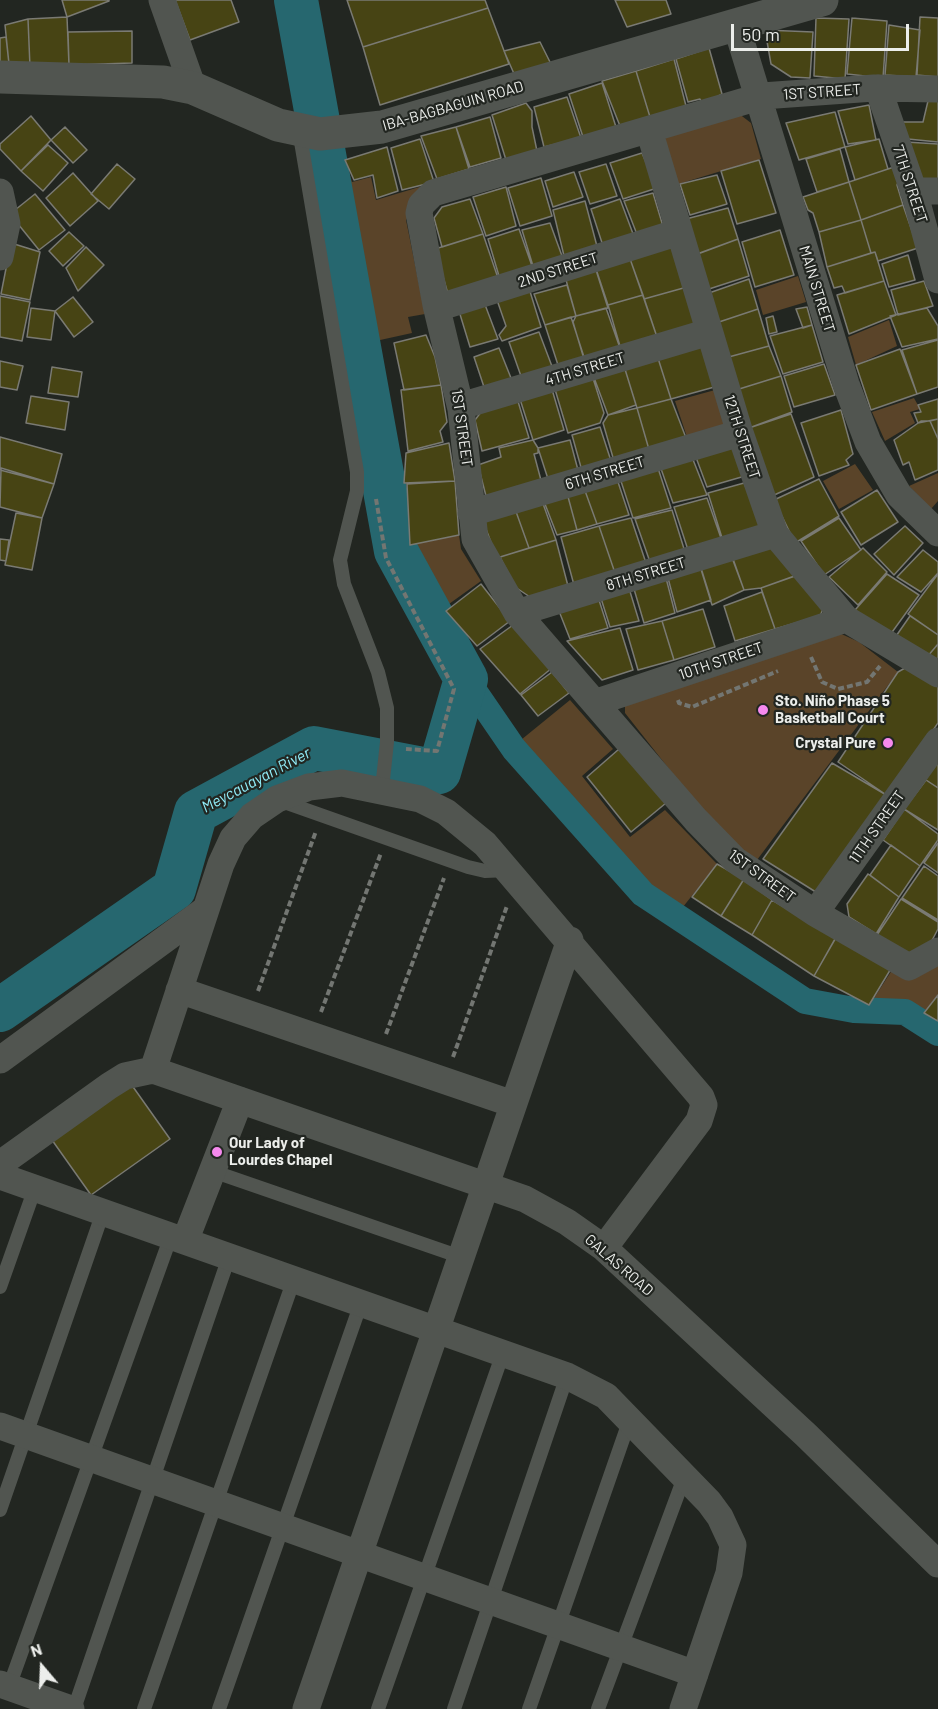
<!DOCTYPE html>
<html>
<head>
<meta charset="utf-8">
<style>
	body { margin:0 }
	#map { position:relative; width:938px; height:1709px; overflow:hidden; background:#222621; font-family:Barlow,sans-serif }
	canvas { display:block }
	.north { position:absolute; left:12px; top:1637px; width:60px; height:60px; -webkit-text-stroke:4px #222621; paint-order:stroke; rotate:341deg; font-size:16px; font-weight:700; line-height:24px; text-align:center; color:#eceeeb }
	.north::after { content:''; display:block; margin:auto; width:21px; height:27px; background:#eceeeb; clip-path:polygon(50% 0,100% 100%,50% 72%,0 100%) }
	.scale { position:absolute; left:731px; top:24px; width:178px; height:27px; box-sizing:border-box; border:3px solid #eceeeb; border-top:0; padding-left:8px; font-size:18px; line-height:21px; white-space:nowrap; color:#eceeeb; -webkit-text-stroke:4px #222621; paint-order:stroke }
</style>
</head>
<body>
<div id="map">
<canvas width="938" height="1709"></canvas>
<div class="north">N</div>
<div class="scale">50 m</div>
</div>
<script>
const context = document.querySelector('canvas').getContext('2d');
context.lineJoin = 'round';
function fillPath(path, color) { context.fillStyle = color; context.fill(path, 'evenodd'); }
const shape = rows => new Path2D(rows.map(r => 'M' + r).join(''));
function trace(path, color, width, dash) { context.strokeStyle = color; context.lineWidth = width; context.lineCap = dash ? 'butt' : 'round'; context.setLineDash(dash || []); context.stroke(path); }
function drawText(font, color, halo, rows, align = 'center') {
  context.font = font + ' Barlow,sans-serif'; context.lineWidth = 4.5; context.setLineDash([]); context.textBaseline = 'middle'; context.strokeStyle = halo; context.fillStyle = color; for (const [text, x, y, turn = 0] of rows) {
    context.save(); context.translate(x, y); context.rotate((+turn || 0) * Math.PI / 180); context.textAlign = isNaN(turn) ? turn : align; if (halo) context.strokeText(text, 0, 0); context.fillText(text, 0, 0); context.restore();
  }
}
const green = shape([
	[738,113,751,123,761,159,675,185,662,136],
	[328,155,344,156,352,182,371,177,376,200,426,185,406,220,425,314,408,317,412,333,362,344],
	[798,276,806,302,763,315,756,290],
	[889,320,897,346,856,365,848,337],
	[715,390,730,429,688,440,675,401],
	[914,398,920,409,910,412,915,423,885,441,872,412],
	[855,464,873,490,839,509,823,481],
	[938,473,938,501,931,509,909,486],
	[459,535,461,549,481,581,442,609,417,581,404,546],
	[837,632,859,642,898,672,757,860,740,851,703,812,625,713,625,705],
	[570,700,613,749,582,776,630,837,665,810,717,864,679,912,645,890,516,744],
	[938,960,938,995,920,1018,905,1010,869,1006,894,967]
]);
const canal = shape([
	[466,679,514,749,643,894,805,1001,854,1010,905,1012,938,1033]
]);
const river = shape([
	[0,1010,174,889,196,812,314,748,439,772,466,679,396,551,296,0]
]);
const building = shape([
	[62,0,109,0,109,1,67,17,62,0],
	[175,0,231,0,239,22,190,40,175,0],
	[347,0,485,0,488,8,363,47,347,0],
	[615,0,666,0,671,14,627,27,615,0],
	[488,8,509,64,380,105,363,47,488,8],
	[67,17,69,65,30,67,28,19,67,17],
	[920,17,938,18,938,77,917,75,920,17],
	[816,18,849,19,845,79,814,76,816,18],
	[852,18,887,21,883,78,847,74,852,18],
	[28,19,30,67,9,64,5,25,28,19],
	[889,25,920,30,916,77,885,75,889,25],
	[765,30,813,32,810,78,791,77,771,64,765,30],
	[132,31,132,63,69,65,68,32,132,31],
	[6,37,9,64,0,65,0,38,6,37],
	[540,42,551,64,515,76,504,51,540,42],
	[709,48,722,94,703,105,700,99,688,102,676,59,709,48],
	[674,59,686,106,650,117,636,71,674,59],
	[636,71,650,117,620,126,602,81,636,71],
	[602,83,616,127,583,137,569,94,602,83],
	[567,97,581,138,544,147,534,107,567,97],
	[928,101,938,101,938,142,908,139,902,122,923,122,928,101],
	[526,103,532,111,532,127,537,151,506,160,492,115,526,103],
	[869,105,876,140,848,144,838,111,869,105],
	[835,112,845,147,799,160,786,123,835,112],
	[31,116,51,140,21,171,0,149,0,144,31,116],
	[490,117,501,158,470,167,456,127,490,117],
	[65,127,87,150,73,163,51,140,65,127],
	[456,127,469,169,437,179,421,136,456,127],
	[420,139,434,182,402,190,391,148,420,139],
	[879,139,888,169,855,180,845,147,879,139],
	[906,142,938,144,938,180,920,182,906,142],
	[48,145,68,163,43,191,21,171,48,145],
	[387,147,398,191,377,198,373,175,354,180,345,160,387,147],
	[840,149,849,182,817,192,806,159,840,149],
	[642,153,657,188,623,199,610,163,642,153],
	[759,160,776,213,737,224,721,171,759,160],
	[117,164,135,179,109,209,91,194,117,164],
	[606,164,617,196,590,204,579,172,606,164],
	[894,167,899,180,897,185,903,205,861,220,849,182,894,167],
	[574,172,583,197,553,207,545,181,574,172],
	[73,173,98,201,70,226,46,198,73,173],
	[717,175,727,204,690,215,680,184,717,175],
	[541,178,552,216,520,226,508,188,541,178],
	[849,182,861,220,819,232,813,213,808,210,803,197,849,182],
	[506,187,516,226,486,236,473,197,506,187],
	[653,193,662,223,660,228,638,237,624,201,653,193],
	[35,194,65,230,39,250,10,214,35,194],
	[470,199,483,234,442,247,434,218,442,207,470,199],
	[620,199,635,239,604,249,591,209,620,199],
	[585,201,598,250,565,260,553,210,585,201],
	[903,205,918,248,878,261,875,252,871,253,861,220,903,205],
	[728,208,738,239,697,254,686,219,728,208],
	[861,220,871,253,827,267,819,232,861,220],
	[550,223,562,256,533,266,522,230,550,223],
	[519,229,532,266,499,276,488,239,519,229],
	[780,230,794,275,755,287,742,242,780,230],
	[69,232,84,246,63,266,49,251,69,232],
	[483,234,499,281,448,294,435,249,483,234],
	[738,239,749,276,706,290,695,255,738,239],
	[670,240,687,287,644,299,628,253,670,240],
	[11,243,40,252,30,300,1,294,11,243],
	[86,247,104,265,78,291,66,268,86,247],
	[875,252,884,281,845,293,842,286,834,288,827,267,875,252],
	[908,255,915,280,889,287,882,264,908,255],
	[629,256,643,295,608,305,595,266,629,256],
	[596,270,608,308,576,316,566,280,596,270],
	[749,279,758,309,719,322,709,293,749,279],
	[884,281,896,315,849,334,837,295,884,281],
	[924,281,933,306,898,315,891,290,924,281],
	[528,285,541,327,502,341,499,335,506,326,497,300,528,285],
	[567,285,576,316,545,325,534,294,567,285],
	[687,287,700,331,659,343,644,299,687,287],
	[643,295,659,343,622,353,608,305,643,295],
	[0,296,30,302,22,341,0,337,0,296],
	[73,297,93,322,74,337,55,311,73,297],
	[484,302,498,339,470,347,459,311,484,302],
	[807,307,812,325,803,328,796,309,807,307],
	[31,308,55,311,51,340,27,337,31,308],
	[606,308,620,348,584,359,573,322,576,316,606,308],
	[927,308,938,326,938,339,902,347,890,316,927,308],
	[758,309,769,346,725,358,716,323,758,309],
	[773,316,777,332,769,334,766,318,773,316],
	[571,317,584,357,558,365,545,325,571,317],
	[812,325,823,362,783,374,770,336,812,325],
	[539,332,553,369,522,379,509,342,539,332],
	[426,335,435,357,441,385,404,390,394,343,426,335],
	[696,340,707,350,718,386,671,399,656,352,696,340],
	[938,340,938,387,917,394,902,350,938,340],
	[769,346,781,376,736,390,725,358,769,346],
	[499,348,513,383,486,393,474,357,499,348],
	[900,349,917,394,871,410,856,365,900,349],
	[657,355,671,399,637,408,624,366,657,355],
	[0,361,23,366,17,390,0,387,0,361],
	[824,364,835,395,794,407,784,376,824,364],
	[624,366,636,405,608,415,593,375,624,366],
	[52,367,82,372,78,397,48,393,52,367],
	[592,375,604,413,600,423,568,433,554,386,592,375],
	[781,376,792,412,749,428,736,390,781,376],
	[441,385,447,422,440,431,443,442,408,451,401,390,441,385],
	[551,386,564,430,533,440,519,396,551,386],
	[31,396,69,402,65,430,26,423,31,396],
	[517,398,529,438,482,451,475,420,487,404,517,398],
	[671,399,688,443,650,453,637,408,671,399],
	[938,399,938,419,918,423,914,413,921,412,918,405,938,399],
	[637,408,650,453,614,461,603,423,608,415,637,408],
	[841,410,853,454,846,460,849,465,819,476,801,423,841,410],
	[791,414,814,477,772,496,749,428,791,414],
	[938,419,938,439,930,421,938,419],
	[921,421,930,421,938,439,938,470,915,480,909,462,903,465,894,440,921,421],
	[600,427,612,464,582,471,572,435,600,427],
	[0,437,62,454,54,484,0,470,0,437],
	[533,440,538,448,538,453,534,454,542,484,486,496,478,465,501,457,499,448,533,440],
	[570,440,578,470,548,479,538,448,570,440],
	[449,443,455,481,404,483,406,453,449,443],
	[725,443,736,450,745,476,707,487,694,452,725,443],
	[690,452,707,495,673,503,659,463,690,452],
	[656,462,671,508,633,518,618,472,656,462],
	[1,468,54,484,42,518,0,507,1,468],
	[615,473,629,515,597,524,584,488,615,473],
	[819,479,839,516,795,543,774,500,819,479],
	[455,481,459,535,410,545,407,484,455,481],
	[744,483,763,526,723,541,708,493,744,483],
	[584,488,597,524,577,530,567,493,584,488],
	[877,490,898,522,861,545,841,512,877,490],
	[567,493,577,530,557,535,543,499,567,493],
	[541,498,556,540,529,548,514,506,541,498],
	[707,498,722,541,688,550,674,507,707,498],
	[514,506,529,548,497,558,481,516,514,506],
	[672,510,685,552,650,562,635,519,672,510],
	[16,513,42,518,32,570,5,565,16,513],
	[631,518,646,563,615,573,599,526,631,518],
	[839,518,861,550,824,575,801,541,839,518],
	[599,526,615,573,574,585,561,537,599,526],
	[905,526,923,543,894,575,874,554,905,526],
	[0,539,9,540,6,561,0,560,0,539],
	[556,540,568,586,530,597,515,587,500,557,556,540],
	[778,546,795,576,761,588,744,590,731,555,778,546],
	[863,548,887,572,858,605,829,577,863,548],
	[923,550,938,562,938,573,921,592,897,577,923,550],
	[732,556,744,590,712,605,700,566,732,556],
	[701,568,711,600,677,612,668,578,701,568],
	[800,574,823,609,820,616,775,629,761,588,800,574],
	[887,574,919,595,890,635,855,610,887,574],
	[938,574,938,635,908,614,938,574],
	[666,578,675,613,644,623,634,589,666,578],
	[481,584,510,621,477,646,446,611,481,584],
	[628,585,639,621,610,627,599,592,628,585],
	[762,592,775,629,735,641,724,606,762,592],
	[597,594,608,628,570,639,557,606,597,594],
	[703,609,715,647,674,660,662,621,703,609],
	[910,616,938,635,938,644,927,657,894,639,910,616],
	[662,621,674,660,638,670,626,629,662,621],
	[513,625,552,668,520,694,480,649,513,625],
	[620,628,633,670,602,680,567,641,620,628],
	[938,644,938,663,927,657,938,644],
	[905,668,938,685,938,723,888,796,838,762,898,672,905,668],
	[552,672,569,693,538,716,521,695,552,672],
	[619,749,666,803,631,832,587,777,619,749],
	[938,759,938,788,923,778,938,759],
	[832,763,888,796,819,894,763,859,832,763],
	[926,780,938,788,938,830,904,809,926,780],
	[904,809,938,834,938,840,920,866,883,840,904,809],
	[938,843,938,873,924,863,938,843],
	[891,845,920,866,899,897,870,875,891,845],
	[717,864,744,879,721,916,692,897,717,864],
	[924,866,938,876,938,920,902,898,924,866],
	[868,874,899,897,876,934,849,917,847,904,868,874],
	[744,879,772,900,752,935,721,916,744,879],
	[901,899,938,922,938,929,927,950,910,955,877,935,901,899],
	[772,900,836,937,814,976,752,935,772,900],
	[837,936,892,967,869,1005,814,976,837,936],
	[938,995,938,1021,924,1013,938,995],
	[131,1084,170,1139,91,1195,52,1140,131,1084]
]);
const path = shape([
	[376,499,386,558,454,689,437,751,406,749],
	[811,657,822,682,838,689,867,682,880,666],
	[678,700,679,703,692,707,778,671],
	[258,991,316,831],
	[321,1012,381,853],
	[386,1034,444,878],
	[453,1057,507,906]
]);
const lane = shape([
	[299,130,357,472,357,491,340,560,344,584,378,672,387,708,387,742,382,789],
	[281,801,468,867,485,871,508,870],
	[212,1171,461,1257],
	[0,1287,35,1188],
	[0,1510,103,1212],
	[9,1687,171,1236],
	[74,1709,229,1257],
	[144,1709,294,1279],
	[219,1709,361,1303],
	[378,1709,503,1353],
	[454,1709,567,1376],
	[529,1709,630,1419],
	[598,1709,685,1475]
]);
const street = shape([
	[162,0,193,88],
	[736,25,846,384,868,442,899,495,938,533],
	[878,88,915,195,938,280],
	[938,89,874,88,762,96,433,193,421,205,419,213,436,305,461,409,475,539,517,613,696,820,735,860,815,913,909,967,938,951],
	[649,130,739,430,775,534,846,619,938,674],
	[913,191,938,191],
	[0,192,7,224,0,257],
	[437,308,679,232],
	[461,406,709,332],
	[471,513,740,433],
	[517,613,775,534],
	[597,702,846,619],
	[815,913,938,741],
	[179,990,513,1104],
	[0,1060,205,910],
	[153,1070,221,864,233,838,252,816,277,799,309,787,342,783,420,799,446,812,485,844,701,1097,704,1105,699,1121,604,1248],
	[0,1164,109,1086,125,1076,153,1070,525,1199,567,1222,604,1248,806,1435,938,1564],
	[0,1176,567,1376,606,1396,709,1502,720,1517,733,1545,729,1573,683,1709],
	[185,1241,240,1100],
	[0,1426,695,1674],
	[0,1684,71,1709],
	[306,1709,570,940]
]);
const secondary = shape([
	[0,77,163,82,193,88,278,125,320,134,382,127,822,0]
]);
const markers = [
	[763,710,6,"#f689ee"],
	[888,743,6,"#f689ee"],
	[217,1152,6,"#f689ee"]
];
const streetNames = [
	["1ST STREET",822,92,-4],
	["IBA-BAGBAGUIN ROAD",453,106,-16],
	["7TH STREET",910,184,72],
	["2ND STREET",558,270,-18],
	["MAIN STREET",817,289,73],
	["4TH STREET",585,369,-17],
	["1ST STREET",462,428,82],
	["12TH STREET",742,437,72],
	["6TH STREET",605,473,-17],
	["8TH STREET",646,574,-17],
	["10TH STREET",721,661,-19],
	["11TH STREET",877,827,-55],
	["1ST STREET",762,876,36],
	["GALAS ROAD",619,1265,41]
];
const poiNames = [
	["Sto. Niño Phase 5",775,701],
	["Basketball Court",775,718],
	["Crystal Pure",876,743,"right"],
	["Our Lady of",229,1143],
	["Lourdes Chapel",229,1160]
];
const waterNames = [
	["Meycauayan River",256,780,-28]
];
fillPath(green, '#5a4429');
trace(canal, '#26676f', 26);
trace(river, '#26676f', 44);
fillPath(building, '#474414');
trace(building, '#7a7a73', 1.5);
trace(path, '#737672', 4, [6, 3]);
trace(lane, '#515550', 14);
trace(street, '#515550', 27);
trace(secondary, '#515550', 33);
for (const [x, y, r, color] of markers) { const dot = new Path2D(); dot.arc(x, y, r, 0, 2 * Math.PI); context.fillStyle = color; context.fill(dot); trace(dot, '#222621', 2); }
drawText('15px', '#eceeeb', '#222621', streetNames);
drawText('bold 15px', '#eceeeb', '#222621', poiNames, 'left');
drawText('italic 16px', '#91eefa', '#222621', waterNames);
</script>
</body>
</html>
